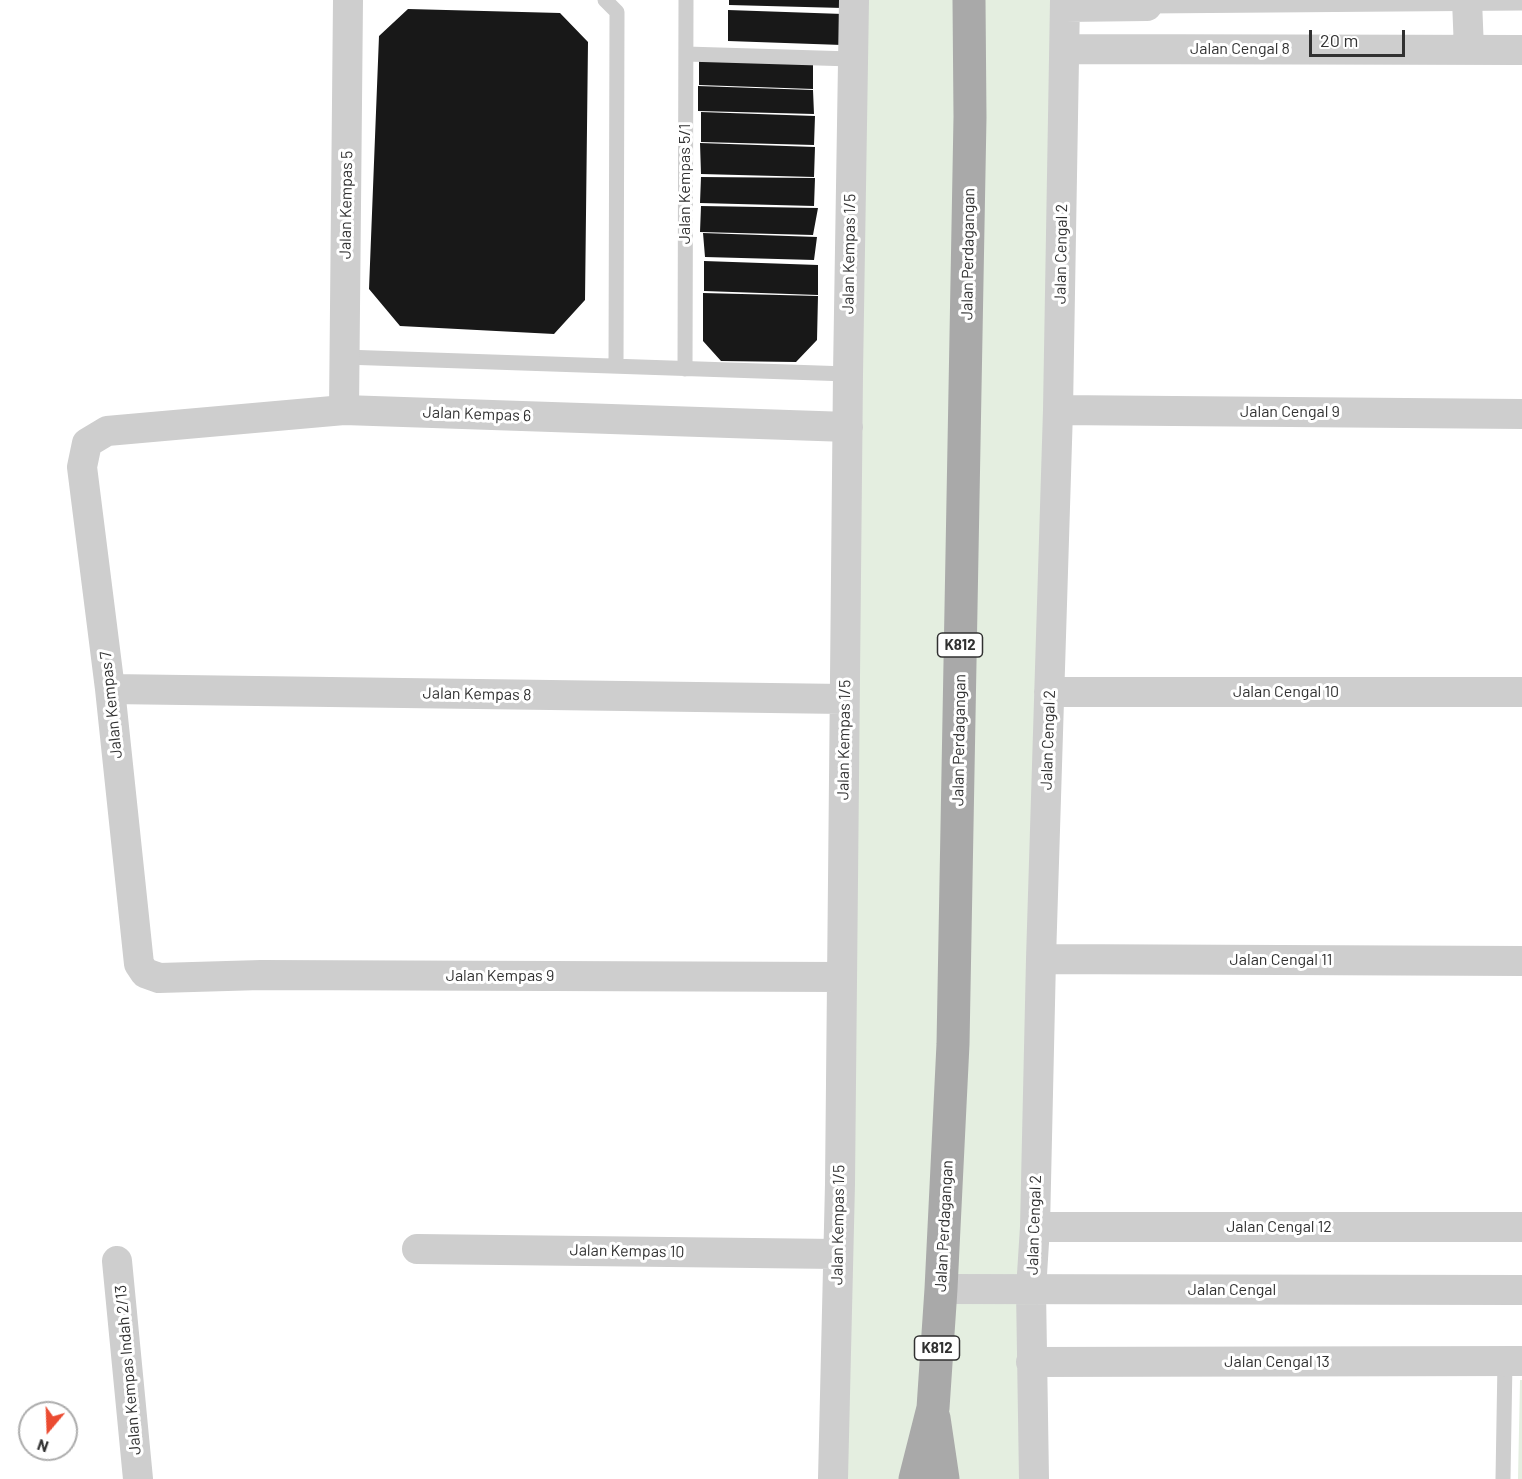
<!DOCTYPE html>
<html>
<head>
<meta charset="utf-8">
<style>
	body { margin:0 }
	#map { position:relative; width:1522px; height:1479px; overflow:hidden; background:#fff; font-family:Barlow,sans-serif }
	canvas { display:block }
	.north { position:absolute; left:18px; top:1401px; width:60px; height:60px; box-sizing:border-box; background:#fff; border:2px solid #adadad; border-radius:50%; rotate:199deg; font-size:16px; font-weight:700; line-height:24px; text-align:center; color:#313131 }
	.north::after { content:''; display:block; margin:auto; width:21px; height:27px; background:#eb4b31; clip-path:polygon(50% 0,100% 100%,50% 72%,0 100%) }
	.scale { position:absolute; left:1309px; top:30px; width:96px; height:27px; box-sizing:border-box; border:3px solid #313131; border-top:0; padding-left:8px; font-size:18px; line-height:21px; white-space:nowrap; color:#313131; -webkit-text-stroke:4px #fff; paint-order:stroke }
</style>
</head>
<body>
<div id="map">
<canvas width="1522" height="1479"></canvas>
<div class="north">N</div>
<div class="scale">20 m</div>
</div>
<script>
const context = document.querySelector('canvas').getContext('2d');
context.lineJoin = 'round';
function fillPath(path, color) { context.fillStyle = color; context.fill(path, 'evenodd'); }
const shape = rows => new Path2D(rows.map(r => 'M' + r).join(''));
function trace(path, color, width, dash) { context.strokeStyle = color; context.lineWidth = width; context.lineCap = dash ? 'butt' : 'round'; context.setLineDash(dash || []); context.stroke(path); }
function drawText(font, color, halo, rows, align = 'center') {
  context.font = font + ' Barlow,sans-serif'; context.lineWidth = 6; context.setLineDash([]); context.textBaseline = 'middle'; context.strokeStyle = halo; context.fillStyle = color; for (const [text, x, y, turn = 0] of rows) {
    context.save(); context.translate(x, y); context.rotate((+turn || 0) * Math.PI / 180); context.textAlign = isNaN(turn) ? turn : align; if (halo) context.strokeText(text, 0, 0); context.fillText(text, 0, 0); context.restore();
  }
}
const green = shape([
	[851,0,1065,0,1034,1479,833,1479],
	[1520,1380,1522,1380,1522,1479,1518,1479]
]);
const building = shape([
	[729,0,843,0,843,8,729,5],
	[408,9,560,13,588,42,585,300,554,334,400,326,369,289,379,36],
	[728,10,843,14,842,45,728,41],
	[699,57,813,61,813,89,699,85],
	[698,86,813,90,814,114,698,111],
	[701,112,815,116,814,145,701,142],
	[700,143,815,147,814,177,701,174],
	[701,177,815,178,814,206,700,203],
	[701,206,818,208,813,235,700,232],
	[703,233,817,237,814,260,705,257],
	[704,261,818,265,818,295,704,291],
	[703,293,818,296,817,340,796,362,721,361,703,341]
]);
const lane = shape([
	[605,0,617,12,616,365],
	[1147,6,1522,3],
	[686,54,852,59],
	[344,357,848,374],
	[685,369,686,0],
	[1503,1479,1505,1361]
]);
const street = shape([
	[1467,0,1469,50],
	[1065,7,1147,6,1147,0],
	[1065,49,1522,50],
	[344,410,348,0],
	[1058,410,1522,414],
	[110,689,844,699],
	[1049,692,1522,692],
	[1041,959,1522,961],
	[841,977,261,975,159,978,145,973,139,964,110,689,82,467,87,443,107,431,344,410,848,427],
	[1035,1227,1522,1227],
	[417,1249,837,1254],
	[117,1261,138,1479],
	[941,1289,1522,1290],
	[1031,1362,1522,1361],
	[833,1479,840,1184,848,374,854,0],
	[1034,1479,1031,1290,1035,1227,1041,959,1058,410,1065,0]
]);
const primary = shape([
	[934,1418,943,1479],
	[915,1479,933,1408,941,1289,953,1044,970,117,969,0]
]);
const shields = [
	[960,645,45],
	[937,1348,45]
];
const shieldNames = [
	["K812",960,645],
	["K812",937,1348]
];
const streetNames = [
	["Jalan Cengal 8",1240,49],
	["Jalan Kempas 5/1",685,184,-90],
	["Jalan Kempas 5",346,205,-89],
	["Jalan Kempas 1/5",849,254,-89],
	["Jalan Perdagangan",968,254,-89],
	["Jalan Cengal 2",1061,254,-89],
	["Jalan Cengal 9",1290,412],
	["Jalan Kempas 6",477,414,2],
	["Jalan Cengal 10",1286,692],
	["Jalan Kempas 8",477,694,1],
	["Jalan Kempas 7",111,705,-96],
	["Jalan Kempas 1/5",844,740,-89],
	["Jalan Perdagangan",959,740,-89],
	["Jalan Cengal 2",1048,740,-88],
	["Jalan Cengal 11",1281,960],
	["Jalan Kempas 9",500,976],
	["Jalan Kempas 1/5",838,1225,-89],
	["Jalan Cengal 2",1034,1225,-88],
	["Jalan Perdagangan",944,1226,-87],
	["Jalan Cengal 12",1279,1227],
	["Jalan Kempas 10",627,1251,1],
	["Jalan Cengal",1232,1290],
	["Jalan Cengal 13",1277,1362],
	["Jalan Kempas Indah 2/13",128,1370,-95]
];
fillPath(green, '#e4eee0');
fillPath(building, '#181818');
trace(lane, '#cecece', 15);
trace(street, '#cecece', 30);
trace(primary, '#a9a9a9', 33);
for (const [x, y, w] of shields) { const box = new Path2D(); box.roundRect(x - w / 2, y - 12, w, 24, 4.5); context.fillStyle = '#fff'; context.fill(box); trace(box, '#313131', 1.5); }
drawText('bold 15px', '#313131', null, shieldNames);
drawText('16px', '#313131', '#fff', streetNames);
</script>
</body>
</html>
